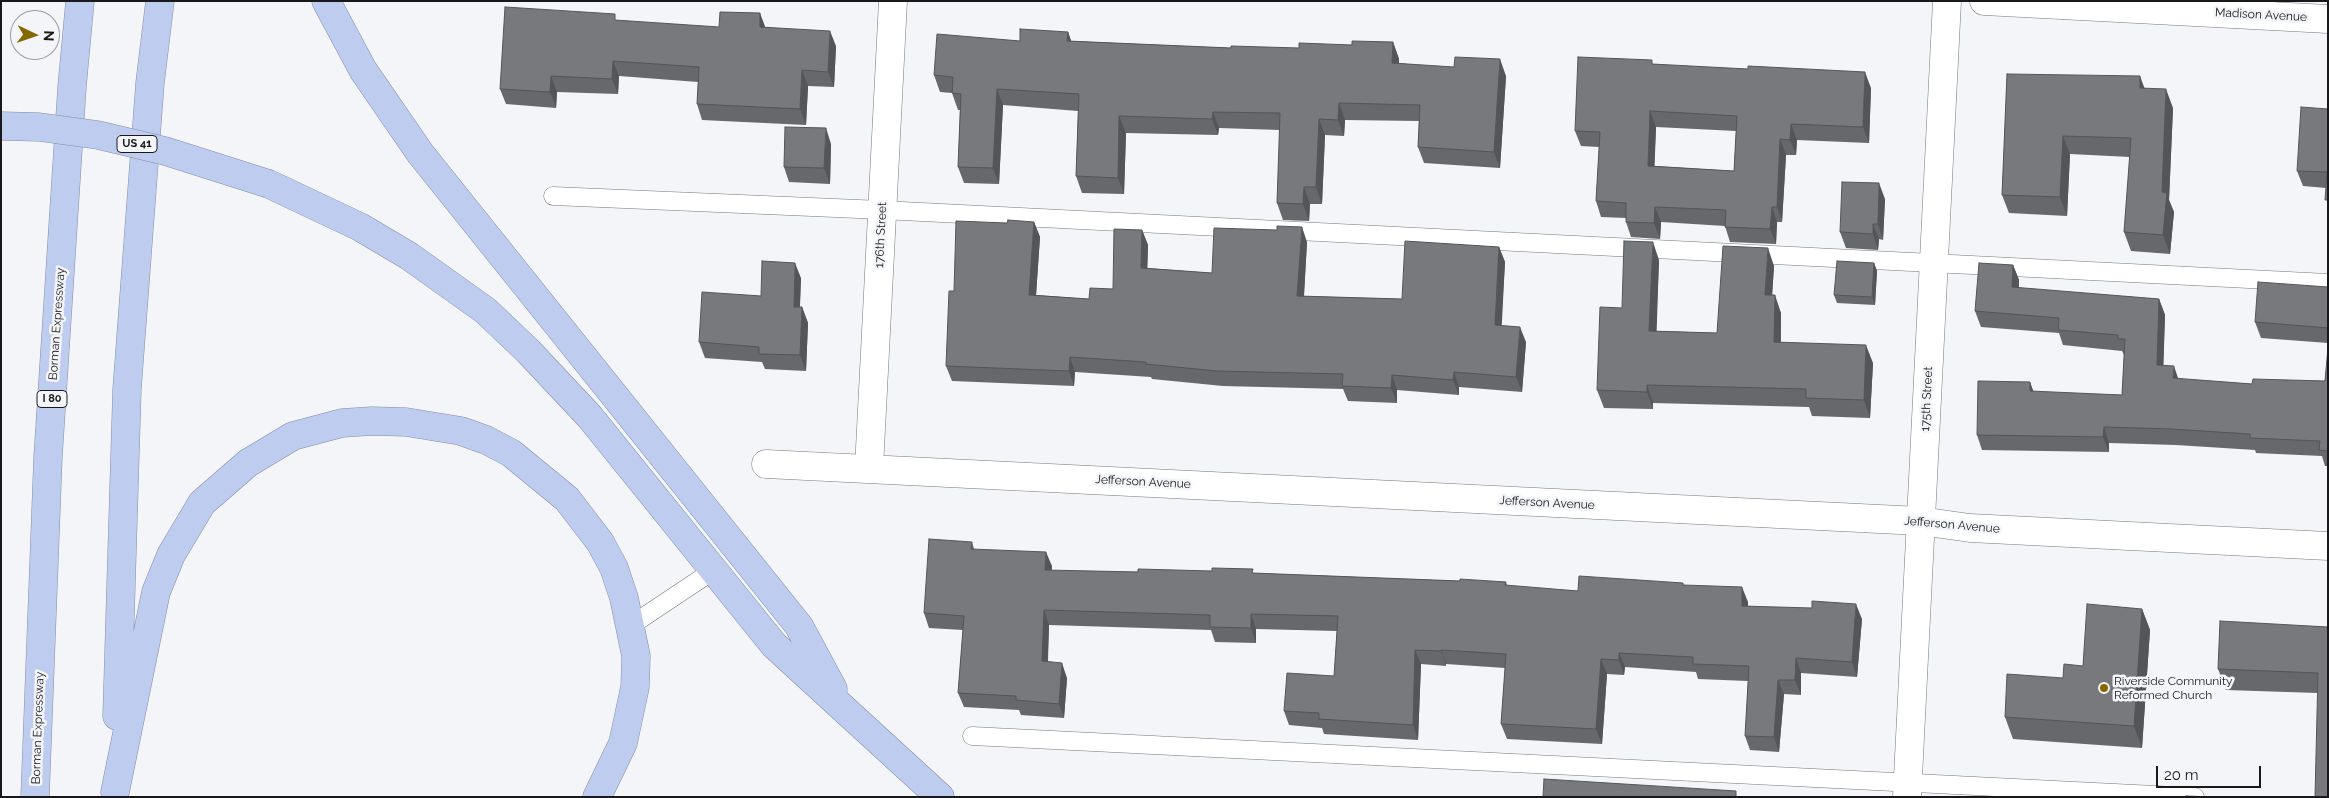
<!DOCTYPE html>
<html>
<head>
<meta charset="utf-8">
<style>
	body { margin:0 }
	#map { position:relative; width:2329px; height:798px; overflow:hidden; background:#f3f5f9; font-family:Raleway,sans-serif }
	canvas { display:block }
	.frame { position:absolute; inset:0; border:2px solid #19191b; pointer-events:none }
	.north { position:absolute; left:10px; top:10px; width:50px; height:50px; box-sizing:border-box; background:#f3f5f9; border:1px solid #9c9da0; border-radius:50%; rotate:93deg; font-size:14px; font-weight:700; line-height:20px; text-align:center; color:#19191b }
	.north::after { content:''; display:block; margin:auto; width:18px; height:22px; background:#856700; clip-path:polygon(50% 0,100% 100%,50% 72%,0 100%) }
	.scale { position:absolute; left:2156px; top:766px; width:105px; height:22px; box-sizing:border-box; border:2px solid #19191b; border-top:0; padding-left:6px; font-size:15px; line-height:18px; white-space:nowrap; color:#19191b; -webkit-text-stroke:4px #f3f5f9; paint-order:stroke }
</style>
</head>
<body>
<div id="map">
<canvas width="2329" height="798"></canvas>
<div class="frame"></div>
<div class="north">N</div>
<div class="scale">20 m</div>
</div>
<script>
const context = document.querySelector('canvas').getContext('2d');
context.lineJoin = 'round';
const shape = rows => new Path2D(rows.map(r => 'M' + r).join(''));
function trace(path, color, width, dash) { context.strokeStyle = color; context.lineWidth = width; context.lineCap = dash ? 'butt' : 'round'; context.setLineDash(dash || []); context.stroke(path); }
function fillPath(path, color) { context.fillStyle = color; context.fill(path, 'evenodd'); }
function drawText(font, color, halo, rows, align = 'center') {
  context.font = font + ' Raleway,sans-serif'; context.lineWidth = 5; context.setLineDash([]); context.textBaseline = 'middle'; context.strokeStyle = halo; context.fillStyle = color; for (const [text, x, y, turn = 0] of rows) {
    context.save(); context.translate(x, y); context.rotate((+turn || 0) * Math.PI / 180); context.textAlign = isNaN(turn) ? turn : align; if (halo) context.strokeText(text, 0, 0); context.fillText(text, 0, 0); context.restore();
  }
}
const lane = shape([
	[553,196,882,210,2328,283],
	[630,626,714,570],
	[972,736,2195,797]
]);
const street = shape([
	[1984,1,2328,19],
	[766,464,1920,521,1970,528,2328,546],
	[869,468,893,1]
]);
const secondary = shape([
	[1907,797,1947,1]
]);
const highway = shape([
	[326,1,363,70,420,153,799,626,833,689],
	[269,184,360,227,409,256,486,311,529,352,590,417,774,645,940,797],
	[117,716,127,389,150,83,160,1],
	[115,792,156,592,171,555,202,503,248,463,293,436,342,423,372,421,406,422,461,431,486,440,511,453,567,499,600,542,614,568,624,598,636,656,635,687,623,743,597,797],
	[35,797,48,457,72,87,80,1]
]);
const highwayBridge = shape([
	[1,126,39,127,98,135,165,151,269,184]
]);
const wall = shape([
	[618,21,719,27,765,27,836,46,834,87,808,86,806,125,702,120,697,104,698,82,619,76,618,94,557,92,556,108,506,104,500,89],
	[1068,32,1071,41,1231,48,1299,48,1393,42,1399,59,1399,63,1506,76,1500,168,1424,163,1418,147,1419,121,1345,120,1344,136,1325,135,1322,204,1310,204,1309,221,1283,220,1277,203,1280,130,1219,128,1218,135,1126,133,1124,194,1082,193,1076,176,1078,111,1003,105,999,184,964,183,958,167,960,110,958,110,952,93,940,92,934,75],
	[1653,64,1871,88,1869,143,1797,140,1796,155,1786,155,1782,222,1777,222,1776,244,1730,242,1725,226,1661,222,1660,239,1631,237,1626,222,1626,218,1601,217,1596,201,1599,147,1581,146,1575,131],
	[1656,127,1736,131,1734,171,1654,166],
	[2007,74,2145,88,2173,108,2169,200,2174,212,2170,254,2131,251,2124,232,2130,157,2070,154,2067,216,2009,213,2002,195],
	[2328,109,2328,200,2326,188,2303,186,2297,171],
	[831,144,830,184,789,182,784,167],
	[1885,199,1883,240,1879,239,1878,250,1846,248,1840,232],
	[1034,222,1040,237,1036,295,1089,299,1113,289,1142,230,1148,245,1147,268,1212,273,1307,242,1304,296,1402,299,1499,247,1505,262,1501,325,1526,342,1522,392,1459,387,1459,395,1397,390,1397,403,1348,401,1343,389,1223,386,1152,379,1151,377,1075,372,1074,386,952,381,946,366,954,291,1007,223],
	[1659,260,1656,331,1717,333,1774,266,1772,295,1781,313,1781,342,1873,363,1870,418,1812,416,1809,407,1653,403,1653,409,1604,408,1597,390,1622,308],
	[1874,263,1877,271,1875,305,1837,303,1834,295],
	[2013,265,2019,280,2019,288,2159,299,2165,315,2163,365,2178,379,2252,384,2325,381,2328,348,2328,466,2325,466,2322,456,2256,453,2255,450,2176,445,2109,443,2109,452,1982,450,1977,435,2030,382,2033,392,2122,395,2124,355,2122,351,2063,345,2059,333,1981,327,1975,311],
	[801,278,800,307,802,307,808,323,806,371,765,369,762,362,705,358,699,342,761,296],
	[2328,287,2328,343,2261,338,2255,322],
	[972,542,974,549,1052,566,1051,571,1254,573,1460,581,1506,582,1507,586,1578,591,1683,583,1683,585,1748,602,1748,606,1862,619,1857,677,1801,673,1801,695,1784,694,1779,752,1750,750,1745,736,1748,681,1698,679,1696,672,1625,667,1624,675,1607,674,1602,744,1507,739,1501,724,1505,668,1446,664,1446,666,1421,664,1418,740,1324,734,1322,728,1289,725,1284,711,1334,676,1337,631,1256,629,1256,643,1215,642,1211,630,1049,625,1048,662,1067,678,1064,718,1021,715,1019,710,964,707,958,693,963,630,929,628,924,613],
	[2142,609,2150,630,2142,748,2013,739,2005,717,2063,678,2083,666],
	[2328,627,2318,693,2226,690,2218,669]
]);
const shadedWall = shape([
	[760,13,766,29,760,27],
	[830,31,836,46,834,87,828,72],
	[1068,32,1074,49,1067,41],
	[1393,42,1399,59,1398,80,1392,63],
	[1500,59,1506,76,1500,168,1494,152],
	[613,61,619,76,618,94,612,79],
	[802,70,808,86,806,125,800,109],
	[1865,72,1871,88,1869,143,1863,127],
	[551,76,557,92,556,108,550,92],
	[2140,76,2147,95,2140,88],
	[997,89,1003,105,999,184,993,168],
	[2166,89,2173,108,2169,200,2174,212,2170,254,2163,235,2162,192],
	[1339,103,1345,120,1344,136,1338,120],
	[1650,111,1656,127,1654,181,1648,166],
	[1213,112,1219,128,1218,135,1212,119],
	[1119,116,1126,133,1124,194,1118,178],
	[1319,119,1325,135,1322,204,1316,187],
	[1791,124,1797,140,1796,155,1790,140],
	[826,128,831,144,830,184,824,168],
	[2063,136,2070,154,2067,216,2060,197],
	[1780,139,1786,155,1782,222,1777,207],
	[1879,183,1885,199,1883,240,1878,224],
	[1304,187,1310,204,1309,221,1303,204],
	[1655,207,1661,222,1660,239,1654,223],
	[1772,207,1777,222,1776,244,1770,229],
	[1034,222,1040,237,1035,310,1029,295],
	[1873,224,1879,239,1878,250,1873,234],
	[1302,227,1307,242,1303,311,1297,296],
	[1142,230,1148,245,1147,283,1141,268],
	[1653,242,1659,260,1656,349,1649,331],
	[1499,247,1505,262,1501,340,1495,325],
	[1768,248,1774,266,1771,313,1765,295],
	[795,263,801,278,799,323,794,307],
	[1874,263,1877,271,1875,305,1872,297],
	[2013,265,2019,280,2018,303,2012,287],
	[1775,295,1781,313,1780,359,1774,342],
	[2159,299,2165,315,2163,381,2157,365],
	[802,307,808,323,806,371,800,355],
	[1520,327,1526,342,1522,392,1516,377],
	[1866,345,1873,363,1870,418,1864,400],
	[1070,357,1075,372,1074,386,1069,371],
	[2174,366,2179,381,2173,378],
	[1454,372,1459,387,1459,395,1453,380],
	[1392,375,1397,390,1397,403,1391,388],
	[2030,382,2036,398,2030,391],
	[1647,385,1653,403,1653,409,1647,392],
	[2104,427,2109,443,2109,452,2103,437],
	[1046,552,1052,566,1051,585,1045,570],
	[1742,587,1748,602,1747,621,1742,606],
	[1856,604,1862,619,1857,677,1852,662],
	[2142,609,2150,630,2142,748,2134,726],
	[1044,610,1049,625,1047,676,1042,661],
	[1251,614,1256,629,1256,643,1251,628],
	[1415,650,1421,664,1418,740,1413,725],
	[1441,650,1446,664,1446,666,1441,651],
	[1619,653,1625,667,1624,675,1619,660],
	[1796,658,1801,673,1801,695,1795,680],
	[1601,659,1607,674,1602,744,1596,729],
	[1062,663,1067,678,1064,718,1059,704],
	[1778,680,1784,694,1779,752,1774,737]
]);
const building = shape([
	[505,7,615,14,615,20,719,27,720,12,760,13,760,27,830,31,828,72,802,70,800,109,697,104,699,67,613,61,612,79,551,76,550,92,500,89,505,7],
	[1020,29,1068,32,1067,41,1231,48,1231,46,1299,48,1299,43,1352,45,1352,41,1393,42,1392,63,1454,67,1455,57,1500,59,1494,152,1418,147,1420,105,1339,103,1338,120,1319,119,1316,187,1304,187,1303,204,1277,203,1280,113,1213,112,1212,119,1119,116,1118,178,1076,176,1079,94,997,89,993,168,958,167,961,94,952,93,953,77,934,75,937,34,1020,41,1020,29],
	[1578,57,1652,60,1652,64,1748,69,1748,66,1865,72,1863,127,1791,124,1790,140,1780,139,1777,207,1772,207,1770,229,1725,227,1726,210,1655,207,1654,223,1626,222,1626,203,1596,201,1600,132,1575,131,1578,57],
	[1650,111,1737,116,1734,171,1648,166,1650,111],
	[2007,74,2140,76,2140,88,2166,89,2162,192,2167,193,2163,235,2124,232,2131,138,2063,136,2060,197,2002,195,2007,74],
	[2301,107,2328,109,2328,200,2325,200,2327,172,2297,171,2301,107],
	[785,127,826,128,824,168,784,167,785,127],
	[1842,182,1879,183,1878,224,1873,224,1873,234,1840,232,1842,182],
	[1008,220,1034,222,1029,295,1089,299,1090,288,1113,289,1114,229,1142,230,1141,268,1212,273,1214,228,1277,230,1277,226,1302,227,1297,296,1402,299,1405,241,1499,247,1495,325,1520,327,1516,377,1454,372,1453,380,1392,375,1391,388,1342,386,1343,374,1217,371,1146,364,1146,362,1070,357,1069,371,946,366,949,291,954,291,956,221,1007,223,1008,220],
	[1624,241,1653,242,1649,331,1717,333,1723,246,1768,248,1765,295,1775,295,1774,342,1866,345,1864,400,1806,398,1806,389,1647,385,1647,392,1597,390,1600,307,1622,308,1624,241],
	[762,261,795,263,794,307,802,307,800,355,759,354,759,347,699,342,702,292,761,296,762,261],
	[1837,261,1874,263,1872,297,1834,295,1837,261],
	[1979,263,2013,265,2012,287,2159,299,2157,365,2174,366,2173,378,2252,384,2253,379,2325,381,2328,348,2328,451,2319,450,2320,441,2250,438,2250,434,2171,429,2104,427,2103,437,1977,435,1978,381,2030,382,2030,391,2122,395,2125,339,2118,339,2118,335,2058,330,2059,318,1975,311,1979,263],
	[2258,282,2328,287,2328,328,2255,322,2258,282],
	[929,539,972,542,971,549,1046,552,1045,570,1138,572,1138,569,1212,571,1212,568,1253,569,1252,573,1460,581,1460,579,1506,582,1505,585,1578,591,1579,576,1683,583,1683,585,1742,587,1742,606,1812,608,1812,601,1856,604,1852,662,1796,658,1795,680,1778,680,1774,737,1745,736,1749,666,1693,664,1693,657,1619,653,1619,660,1601,659,1596,729,1501,724,1506,654,1441,650,1441,651,1415,650,1413,725,1319,719,1319,713,1284,711,1287,673,1334,676,1338,616,1251,614,1251,628,1210,627,1210,615,1044,610,1042,661,1062,663,1059,704,1016,700,1016,696,958,693,964,616,924,613,929,539],
	[2087,604,2142,609,2134,726,2005,717,2007,674,2063,678,2064,664,2083,666,2087,604],
	[2220,621,2328,627,2328,797,2315,797,2318,673,2218,669,2220,621],
	[1544,779,1736,791,1736,797,1543,797,1544,779],
	[2186,796,2212,797,2186,797,2186,796]
]);
const markers = [
	[2104,688,5,"#856700"]
];
const shields = [
	[137,144,40],
	[52,399,30]
];
const shieldNames = [
	["US 41",137,144],
	["I 80",52,399]
];
const streetNames = [
	["Madison Avenue",2261,15,3],
	["176th Street",881,235,-87],
	["Borman Expressway",57,324,-86],
	["175th Street",1927,399,-87],
	["Jefferson Avenue",1143,482,3],
	["Jefferson Avenue",1547,503,3],
	["Jefferson Avenue",1952,525,5],
	["Borman Expressway",38,728,-88]
];
const poiNames = [
	["Riverside Community",2114,681],
	["Reformed Church",2114,695]
];
trace(lane, '#76777b', 19);
trace(street, '#76777b', 29);
trace(secondary, '#76777b', 29);
trace(highway, '#848da5', 29);
trace(lane, '#fff', 18);
trace(street, '#fff', 28);
trace(secondary, '#fff', 28);
trace(highway, '#beccf0', 28);
trace(highwayBridge, '#848da5', 29, []);
trace(highwayBridge, '#beccf0', 28);
fillPath(wall, '#66686c');
fillPath(shadedWall, '#535558');
fillPath(building, '#77797d');
trace(building, '#535558', 1);
for (const [x, y, r, color] of markers) { const dot = new Path2D(); dot.arc(x, y, r, 0, 2 * Math.PI); context.fillStyle = color; context.fill(dot); trace(dot, '#f3f5f9', 2); }
for (const [x, y, w] of shields) { const box = new Path2D(); box.roundRect(x - w / 2, y - 8.5, w, 17, 4); context.fillStyle = '#f3f5f9'; context.fill(box); trace(box, '#19191b', 1); }
drawText('bold 11px', '#19191b', null, shieldNames);
drawText('12px', '#19191b', '#f3f5f9', streetNames);
drawText('12px', '#19191b', '#f3f5f9', poiNames, 'left');
</script>
</body>
</html>
